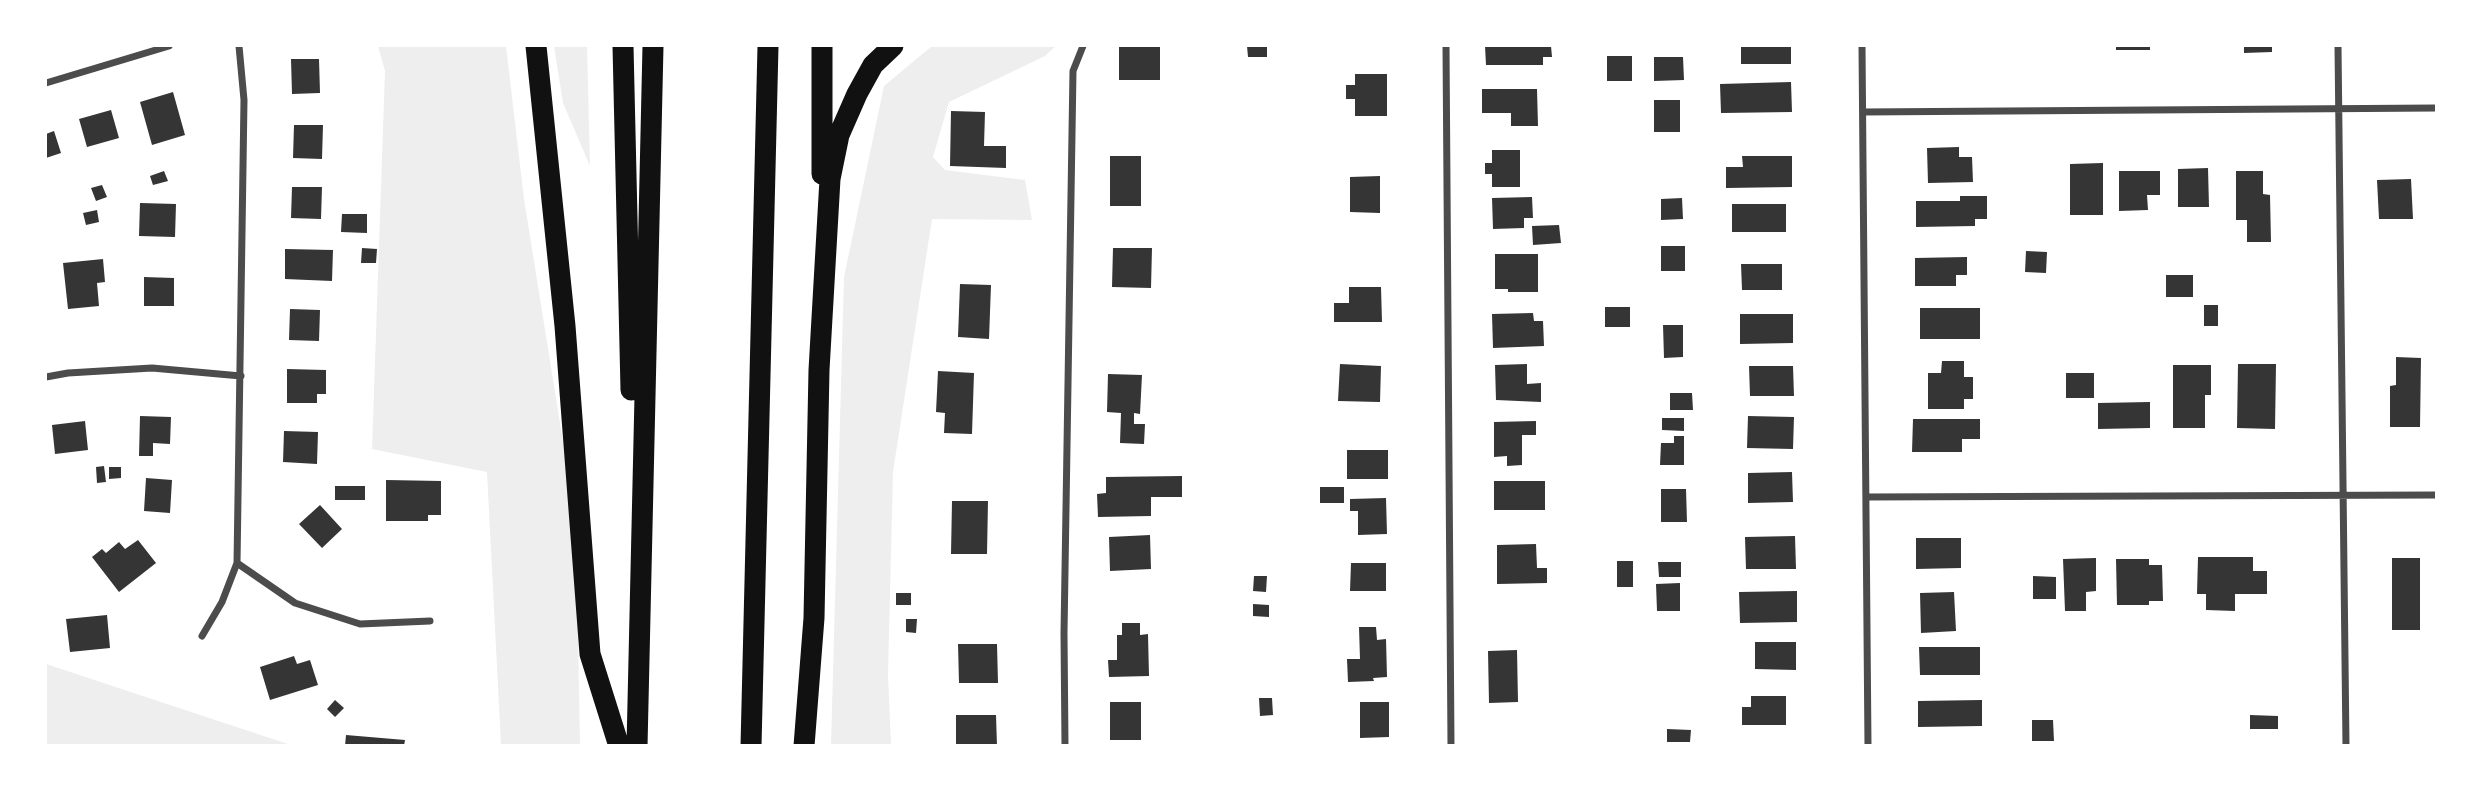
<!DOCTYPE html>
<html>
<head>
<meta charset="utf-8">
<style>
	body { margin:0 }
	#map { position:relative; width:2482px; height:791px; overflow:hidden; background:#fff; font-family:"Asap Condensed",sans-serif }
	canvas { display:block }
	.frame { position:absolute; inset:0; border:47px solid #fff; pointer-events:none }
</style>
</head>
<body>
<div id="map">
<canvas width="2482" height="791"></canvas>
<div class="frame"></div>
</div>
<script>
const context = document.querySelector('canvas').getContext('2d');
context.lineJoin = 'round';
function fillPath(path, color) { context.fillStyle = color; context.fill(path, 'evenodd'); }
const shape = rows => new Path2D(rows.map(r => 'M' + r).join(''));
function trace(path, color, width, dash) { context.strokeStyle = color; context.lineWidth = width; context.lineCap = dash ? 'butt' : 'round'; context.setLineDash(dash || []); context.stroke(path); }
const green = shape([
	[378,46,506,46,524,199,576,523,580,745,501,745,487,472,372,449,385,71],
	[554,46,587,46,590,166,563,103],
	[932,46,1056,46,1045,56,949,102,933,157,945,170,1025,180,1032,220,932,219,893,472,888,674,891,745,831,745,844,277,884,86],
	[46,664,291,745,46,745]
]);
const building = shape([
	[1119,46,1160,46,1160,80,1119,80],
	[1247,46,1267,46,1267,57,1248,57],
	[1485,46,1551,46,1552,57,1543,57,1543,65,1486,65],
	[1741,46,1791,46,1791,64,1741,64],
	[2116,46,2150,46,2150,50,2116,50],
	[2244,46,2272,46,2272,52,2244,53],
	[1607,56,1632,56,1632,81,1607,81],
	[1654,57,1683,57,1684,80,1654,81],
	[291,59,319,59,320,93,292,94],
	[1355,74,1387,74,1387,116,1355,116,1355,99,1346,99,1346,85,1355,85],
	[1791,82,1792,112,1721,113,1720,84],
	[1482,89,1537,89,1538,126,1511,126,1511,113,1482,113],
	[173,92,185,135,152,145,140,102],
	[1654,100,1680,100,1680,132,1654,132],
	[111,110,119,138,87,147,79,119],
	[951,111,985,112,984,146,1006,146,1006,168,950,166],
	[294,125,323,125,322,159,293,158],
	[54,131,61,153,46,158,46,134],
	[1959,147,1959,157,1972,157,1973,182,1928,183,1927,148],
	[1492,150,1520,150,1520,187,1492,187,1492,174,1485,174,1485,163,1492,163],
	[1110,156,1141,156,1141,206,1110,206],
	[1742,156,1792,156,1792,187,1726,188,1726,167,1743,167],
	[2103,163,2103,215,2070,215,2070,164],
	[2208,168,2209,207,2178,207,2178,169],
	[164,171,168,181,153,185,150,176],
	[2119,171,2160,171,2160,195,2147,195,2148,210,2119,211],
	[2236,171,2263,171,2263,194,2270,195,2271,242,2247,242,2247,220,2236,220],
	[1380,176,1380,213,1350,212,1350,177],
	[2411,179,2413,219,2379,219,2377,180],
	[102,185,107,197,96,201,91,188],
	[292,187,322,187,321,219,291,218],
	[1960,196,1987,196,1987,219,1975,219,1975,226,1916,227,1916,201,1960,201],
	[1532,197,1533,218,1524,218,1524,228,1493,229,1492,198],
	[1682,198,1683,219,1661,220,1661,199],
	[140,203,176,204,175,237,139,236],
	[1732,204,1786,204,1786,232,1732,232],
	[97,210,99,222,86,225,83,213],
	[342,214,367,214,367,233,341,232],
	[1559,225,1561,243,1533,245,1532,226],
	[1661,246,1685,246,1685,271,1661,271],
	[362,248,377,249,376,263,361,263],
	[1113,248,1152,248,1151,288,1112,287],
	[285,249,333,250,332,281,285,279],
	[2026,251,2047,252,2046,273,2025,272],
	[1495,254,1538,254,1538,292,1508,292,1508,289,1495,289],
	[1967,257,1967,275,1956,275,1956,286,1915,286,1915,258],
	[103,259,105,282,97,283,99,306,68,309,63,263],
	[1741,264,1782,264,1782,290,1742,290],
	[2166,275,2193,275,2193,297,2166,297],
	[144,277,174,278,174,306,144,306],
	[960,284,991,285,989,339,958,337],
	[1349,287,1381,287,1382,322,1334,322,1334,303,1349,303],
	[2204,305,2218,305,2218,326,2204,326],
	[1605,307,1630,307,1630,327,1605,327],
	[1920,308,1980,308,1980,339,1920,339],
	[290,309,320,310,319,341,289,340],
	[1533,313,1534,321,1543,321,1544,346,1493,348,1492,314],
	[1740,314,1793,314,1793,343,1740,344],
	[1663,325,1683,325,1683,357,1664,358],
	[2396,357,2421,358,2420,427,2390,427,2390,386,2396,385],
	[1942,361,1964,361,1964,377,1973,377,1973,399,1964,399,1964,409,1928,409,1928,373,1941,373],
	[1340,364,1381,366,1380,402,1338,401],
	[1527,364,1527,384,1541,383,1541,402,1496,400,1495,365],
	[2238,364,2276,364,2275,429,2237,428],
	[2173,365,2211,365,2211,395,2205,395,2205,428,2173,428],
	[1749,366,1793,366,1794,396,1750,396],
	[287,369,326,370,326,394,317,394,317,403,287,403],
	[938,371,974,373,972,434,944,433,945,413,936,412],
	[2066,373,2094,373,2094,398,2066,398],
	[1108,374,1142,375,1140,414,1134,413,1134,424,1145,424,1144,444,1120,443,1121,413,1107,412],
	[1670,393,1692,393,1693,410,1670,410],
	[2150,402,2150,428,2098,429,2098,403],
	[140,416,171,417,170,444,153,443,153,456,139,456],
	[1748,416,1794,417,1793,449,1747,448],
	[1662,418,1684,418,1684,431,1662,430],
	[1913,419,1980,419,1980,439,1962,439,1962,452,1912,452],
	[85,421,88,450,55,454,52,425],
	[1536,421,1536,435,1522,435,1522,465,1507,466,1507,456,1494,457,1494,422],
	[284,431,318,432,317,464,283,462],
	[1674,436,1684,436,1684,465,1660,465,1661,443,1674,443],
	[1347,450,1388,450,1388,479,1347,479],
	[104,466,106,482,97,483,96,467],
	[109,467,121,467,121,478,109,479],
	[1792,472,1793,502,1748,503,1748,473],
	[1182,476,1182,497,1151,497,1151,516,1098,517,1097,494,1106,493,1106,477],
	[146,478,172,480,170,513,144,511],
	[386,480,441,481,441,515,428,515,428,521,386,521],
	[1494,481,1545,481,1545,510,1494,510],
	[335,486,365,486,365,500,335,500],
	[1320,487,1344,487,1344,503,1320,503],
	[1661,489,1686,489,1687,522,1661,522],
	[1386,498,1387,534,1358,535,1358,511,1350,511,1350,499],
	[952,501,988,501,987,554,951,554],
	[320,505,342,529,322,548,299,524],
	[1150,535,1151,569,1110,571,1109,537],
	[1795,536,1796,569,1746,569,1745,537],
	[1916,538,1961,538,1961,568,1916,569],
	[138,540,156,563,119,592,92,557,102,549,106,553,119,542,125,549],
	[1536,544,1537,568,1547,568,1547,583,1497,584,1497,545],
	[2198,557,2253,557,2253,571,2267,571,2267,594,2235,594,2235,611,2206,610,2206,594,2197,594],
	[2096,558,2096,591,2086,592,2086,611,2065,611,2063,559],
	[2392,558,2420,558,2420,630,2392,630],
	[2116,559,2149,559,2149,565,2162,565,2163,601,2149,601,2149,605,2117,605],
	[1617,561,1633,561,1633,587,1617,587],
	[1658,562,1681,562,1681,577,1659,577],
	[1351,563,1386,563,1386,591,1350,591],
	[1254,576,1267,576,1266,592,1253,591],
	[2033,576,2056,577,2056,599,2033,599],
	[1680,583,1680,611,1657,611,1656,584],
	[1797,591,1797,622,1740,623,1739,592],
	[1954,592,1956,631,1921,633,1920,593],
	[896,593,911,593,911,605,896,605],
	[1253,604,1269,605,1269,617,1253,616],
	[107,615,110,648,70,652,66,619],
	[906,619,917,619,916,633,906,632],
	[1122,623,1140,623,1140,635,1148,634,1149,676,1109,677,1108,660,1117,660,1117,635,1122,635],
	[1359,627,1376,627,1377,640,1386,639,1387,677,1373,678,1374,681,1348,682,1347,659,1360,659],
	[1755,642,1796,642,1796,670,1755,669],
	[958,644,997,644,998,683,959,683],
	[1919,647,1980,647,1980,675,1920,675],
	[1517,650,1518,702,1489,703,1488,651],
	[294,656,297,664,310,660,318,685,270,700,260,667],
	[1751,696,1786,696,1786,725,1742,725,1742,707,1751,707],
	[1259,698,1272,698,1273,715,1260,716],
	[335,700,344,708,335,717,327,709],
	[1982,700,1982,726,1918,727,1918,701],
	[1110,702,1141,702,1141,740,1110,740],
	[1360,702,1389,702,1389,737,1360,738],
	[956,715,996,715,997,746,956,746],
	[2250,715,2278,716,2278,729,2250,729],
	[2032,720,2053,720,2054,741,2032,741],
	[1667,729,1691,730,1690,742,1667,742],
	[346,735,405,740,404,746,345,746]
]);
const minor = shape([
	[239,46,244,100,237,563,295,603,360,624,430,621],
	[1446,46,1451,746],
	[1862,46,1868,746],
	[2338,46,2346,746],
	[46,83,169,46],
	[1863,112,2436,108],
	[46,377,68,373,152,368,241,376],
	[1866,497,2436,495],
	[202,636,222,602,237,563],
	[1065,746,1064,633,1073,71,1083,46]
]);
const motorway = shape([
	[536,46,565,326,590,654,619,746],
	[623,46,631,390],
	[822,174,822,46],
	[637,746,653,46],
	[751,746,768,46],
	[804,746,814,618,819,370,830,179,839,135,857,94,873,65,893,46]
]);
fillPath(green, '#eee');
fillPath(building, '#353535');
trace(minor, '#4c4c4c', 7);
trace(motorway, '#111', 21);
</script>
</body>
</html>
